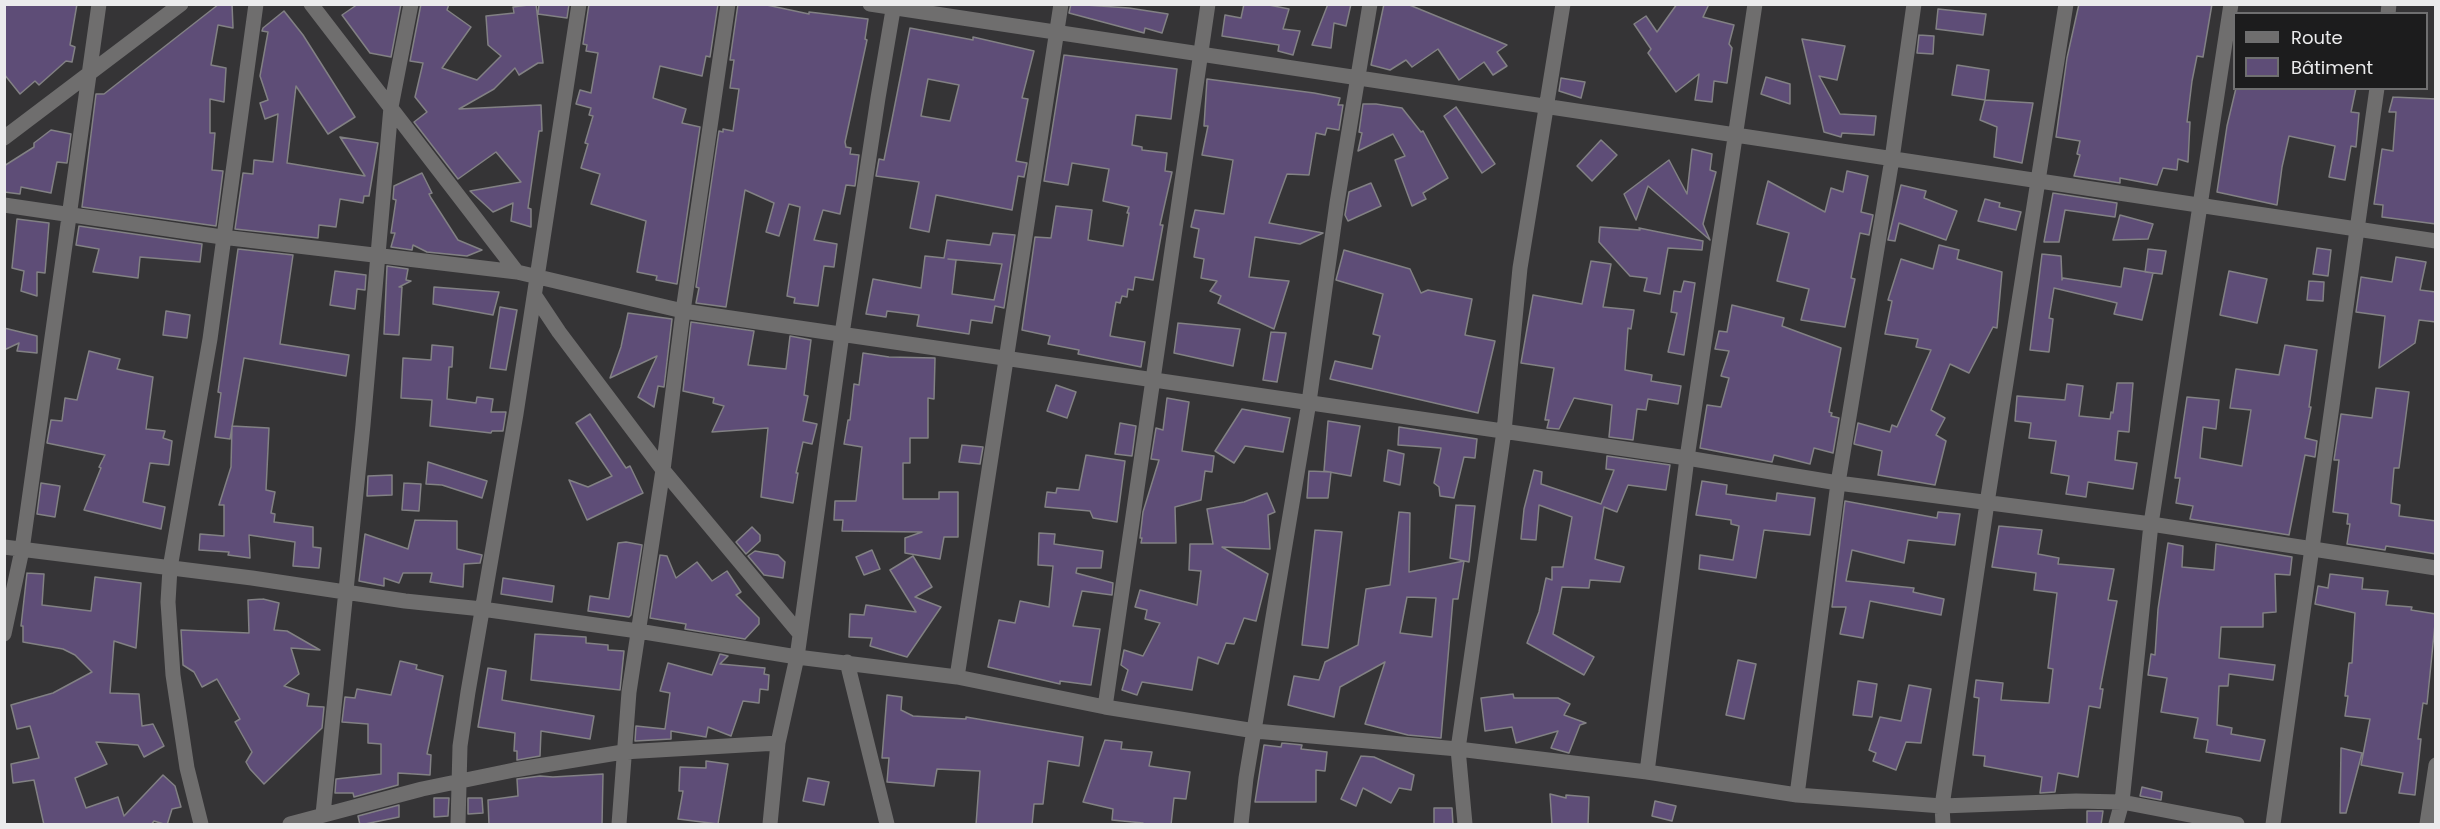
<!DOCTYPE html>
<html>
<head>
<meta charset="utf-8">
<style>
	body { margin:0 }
	#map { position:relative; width:2440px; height:829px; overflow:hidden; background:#353436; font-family:Poppins,sans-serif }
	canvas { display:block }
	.frame { position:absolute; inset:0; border:6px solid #ebebec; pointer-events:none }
	.legend { position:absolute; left:2233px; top:12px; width:195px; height:78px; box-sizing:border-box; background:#1c1c1d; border:2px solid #6f6f70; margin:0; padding:8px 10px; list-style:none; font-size:18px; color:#ebebec }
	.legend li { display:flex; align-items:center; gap:12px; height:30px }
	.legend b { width:30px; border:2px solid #6f6f70 }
</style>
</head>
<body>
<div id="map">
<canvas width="2440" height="829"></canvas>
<div class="frame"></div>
<ul class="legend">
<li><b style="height:8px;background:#6f6e6e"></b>Route</li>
<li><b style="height:16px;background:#5e4d77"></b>Bâtiment</li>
</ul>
</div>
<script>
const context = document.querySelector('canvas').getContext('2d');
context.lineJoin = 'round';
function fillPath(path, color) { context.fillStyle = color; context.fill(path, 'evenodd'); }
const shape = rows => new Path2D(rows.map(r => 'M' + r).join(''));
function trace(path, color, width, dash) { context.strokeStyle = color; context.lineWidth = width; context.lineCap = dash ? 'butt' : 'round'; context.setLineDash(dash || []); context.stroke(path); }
const building = shape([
	[4,4,77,4,70,45,75,47,72,62,66,61,39,85,35,81,20,94,4,74,4,4],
	[219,4,232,4,233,28,218,25,211,65,226,68,224,102,210,99,210,133,215,133,212,170,223,171,216,226,82,207,96,94,104,94,219,4],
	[358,4,401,4,391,57,370,53,342,15,358,4],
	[421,4,449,4,447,10,471,27,442,68,477,80,501,56,488,45,486,16,514,13,513,7,536,4,543,63,538,63,519,75,515,68,494,89,459,109,541,105,542,131,539,131,528,208,531,209,531,227,511,221,513,203,493,212,470,191,521,182,496,152,458,179,414,122,427,112,415,97,423,63,410,61,421,4],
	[539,4,569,4,567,18,538,14,539,4],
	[589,4,718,4,710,57,706,56,702,76,660,66,653,98,686,109,682,123,700,127,677,284,656,280,657,276,637,272,646,221,591,204,600,174,581,168,588,144,585,143,593,116,589,115,591,108,576,104,580,90,591,93,598,53,586,51,587,45,583,44,589,4],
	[738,4,762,4,809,14,809,12,868,19,865,39,867,40,845,142,846,147,851,148,850,154,859,155,855,186,846,185,840,214,823,210,814,240,837,244,834,267,824,266,818,306,794,303,795,298,787,296,800,207,789,204,779,236,766,232,774,203,745,190,726,307,696,303,699,288,696,287,719,131,723,132,723,129,733,131,739,89,730,88,734,60,730,60,738,4],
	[1071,4,1129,8,1168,14,1162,33,1145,28,1144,33,1069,13,1071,4],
	[1244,4,1264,4,1289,9,1283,29,1300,31,1293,55,1278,51,1279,45,1222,36,1225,15,1241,18,1244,4],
	[1328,4,1351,4,1346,26,1334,23,1331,48,1312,45,1328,4],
	[1384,4,1407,4,1507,45,1497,52,1507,66,1493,75,1484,62,1459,80,1438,49,1412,67,1406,60,1390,70,1371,65,1384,4],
	[1677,4,1709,4,1703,17,1734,25,1729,44,1732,48,1727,83,1714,81,1712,102,1695,100,1699,74,1676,92,1648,53,1651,49,1634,24,1646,16,1657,32,1677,4],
	[2079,4,2212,4,2203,57,2197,56,2192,81,2187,122,2190,122,2188,162,2178,159,2177,170,2163,168,2157,185,2120,178,2120,183,2074,176,2080,155,2077,154,2080,141,2056,137,2067,58,2079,4],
	[1938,9,1986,14,1983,35,1936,29,1938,9],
	[284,11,303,35,355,117,328,134,296,86,287,163,365,176,340,137,378,143,369,196,364,196,363,203,340,199,336,227,319,225,318,238,235,229,243,173,253,174,254,160,273,162,278,114,265,119,260,103,268,100,260,76,268,32,262,31,263,28,284,11],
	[910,28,973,40,973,37,1034,51,1022,98,1028,99,1016,161,1027,163,1024,177,1018,176,1012,210,936,195,929,232,910,228,919,182,876,176,879,159,884,160,910,28],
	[928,79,959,85,950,121,921,116,928,79],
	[1919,35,1934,36,1933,54,1917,53,1919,35],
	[1802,39,1845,46,1837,80,1819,76,1840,114,1876,116,1874,135,1842,133,1841,137,1824,132,1802,39],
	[1064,55,1177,69,1171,119,1136,115,1132,145,1142,147,1142,150,1167,153,1165,171,1172,172,1160,225,1163,225,1153,280,1135,277,1133,290,1128,289,1127,297,1122,296,1120,303,1116,302,1110,336,1145,342,1141,367,1078,354,1079,350,1048,344,1050,336,1022,330,1035,237,1051,238,1056,206,1092,210,1088,240,1123,246,1129,213,1127,213,1129,207,1103,201,1109,169,1072,163,1068,185,1044,181,1064,55],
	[1957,65,1989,70,1985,100,2033,103,2022,163,1994,157,1997,127,1980,120,1985,100,1952,95,1957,65],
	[1766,77,1790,84,1790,104,1761,94,1766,77],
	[1561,78,1585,82,1581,98,1559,91,1561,78],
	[1207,79,1314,93,1340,98,1338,105,1343,105,1339,130,1327,128,1325,135,1316,133,1309,175,1287,174,1269,223,1323,233,1300,244,1255,237,1249,277,1289,281,1274,329,1218,303,1221,296,1210,291,1217,281,1201,278,1204,259,1194,257,1199,229,1191,227,1195,210,1224,214,1233,160,1202,155,1208,126,1204,126,1207,79],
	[2236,88,2356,88,2351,112,2359,113,2356,147,2351,146,2345,180,2329,177,2335,146,2289,136,2282,167,2277,205,2217,192,2227,126,2236,88],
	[2393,97,2436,99,2436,224,2382,217,2383,205,2374,204,2382,149,2393,151,2396,112,2389,112,2393,97],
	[1363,104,1376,104,1402,108,1421,132,1423,131,1448,178,1423,193,1426,199,1412,206,1395,160,1405,156,1393,134,1358,151,1362,133,1359,132,1363,104],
	[1456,107,1495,164,1482,173,1444,116,1456,107],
	[51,130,71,134,67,163,57,162,51,193,21,187,20,194,4,192,4,166,34,147,34,143,51,130],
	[1601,140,1617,155,1592,181,1577,166,1601,140],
	[1692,149,1712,154,1710,170,1716,172,1703,224,1710,240,1648,186,1636,220,1624,194,1669,160,1687,194,1692,149],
	[1847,171,1868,176,1861,212,1873,215,1869,235,1860,233,1851,278,1855,279,1845,327,1801,320,1809,289,1777,281,1789,233,1757,224,1768,181,1825,212,1831,188,1843,192,1847,171],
	[422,173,432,193,429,194,431,198,458,240,482,250,467,256,427,252,413,245,412,250,391,247,395,233,391,233,396,200,393,199,394,186,422,173],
	[1371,183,1381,206,1348,221,1345,215,1349,192,1371,183],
	[1901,185,1926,191,1924,198,1957,211,1946,240,1899,223,1895,241,1888,240,1901,185],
	[2053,193,2117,203,2115,217,2065,210,2059,242,2044,242,2053,193],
	[1985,199,2000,203,1999,207,2021,212,2016,230,1978,221,1985,199],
	[2120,215,2153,224,2148,239,2113,240,2120,215],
	[17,219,49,223,45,273,37,272,37,296,21,291,24,271,12,268,17,219],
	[79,226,202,244,200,262,140,257,138,278,93,272,99,249,76,245,79,226],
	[1600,227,1640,230,1639,228,1703,241,1702,250,1668,248,1660,294,1644,291,1647,278,1630,276,1599,242,1600,227],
	[993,233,1015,235,1004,308,995,306,992,323,971,320,969,334,917,326,919,315,887,311,886,317,866,314,873,279,921,288,925,256,944,258,947,240,990,245,993,233],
	[948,259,1002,264,994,300,952,294,956,260,948,259],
	[1939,245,1959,250,1957,259,2002,272,1997,328,1993,327,1969,373,1950,364,1931,410,1945,418,1936,435,1946,441,1935,485,1878,475,1882,451,1854,444,1858,423,1890,432,1892,425,1897,427,1919,377,1931,350,1916,347,1918,339,1885,334,1892,301,1888,300,1901,259,1933,269,1939,245],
	[2317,248,2331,250,2328,276,2313,274,2317,248],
	[238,249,293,255,280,344,349,355,346,376,244,358,230,439,215,437,221,393,218,392,238,249],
	[2148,249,2166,251,2162,274,2145,272,2148,249],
	[1344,250,1410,269,1421,293,1428,290,1472,299,1465,335,1495,341,1478,413,1330,379,1335,361,1372,369,1380,336,1373,334,1383,294,1336,280,1344,250],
	[2042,254,2061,256,2062,280,2063,278,2121,287,2124,268,2153,273,2142,320,2114,314,2117,303,2054,288,2049,318,2053,319,2049,352,2030,350,2042,254],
	[2396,257,2426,262,2420,290,2436,292,2436,322,2419,320,2415,343,2379,368,2385,316,2356,312,2361,277,2392,282,2396,257],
	[1591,261,1611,264,1603,307,1634,310,1631,329,1628,328,1625,370,1652,375,1651,381,1681,386,1678,404,1648,399,1646,410,1637,409,1633,440,1609,437,1612,405,1574,398,1559,429,1547,428,1549,420,1545,420,1554,368,1521,363,1533,295,1582,304,1591,261],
	[387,266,408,269,406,280,411,281,399,287,402,287,399,335,384,334,387,266],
	[335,271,366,275,365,290,357,289,355,309,330,305,335,271],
	[2229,271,2267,279,2257,323,2220,315,2229,271],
	[1684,281,1695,283,1684,355,1668,352,1677,313,1671,312,1674,291,1681,292,1684,281],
	[2309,281,2324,282,2323,301,2307,300,2309,281],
	[434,287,499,292,493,315,433,304,434,287],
	[1732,305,1784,318,1782,326,1841,348,1829,412,1832,413,1831,416,1839,418,1833,453,1814,448,1810,464,1774,455,1772,462,1700,448,1707,405,1721,407,1729,378,1721,376,1729,351,1715,349,1719,331,1727,332,1732,305],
	[500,307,517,310,506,370,490,368,500,307],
	[166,311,190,315,187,338,163,335,166,311],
	[628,313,672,319,664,387,658,386,654,407,638,397,657,356,610,378,621,347,628,313],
	[691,322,754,331,748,365,786,369,790,336,811,340,804,395,808,396,803,421,817,424,812,444,803,442,796,473,798,473,793,503,761,497,768,428,712,432,724,406,713,403,714,398,683,391,691,322],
	[1178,323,1240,329,1233,366,1174,353,1178,323],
	[4,328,37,336,37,353,17,351,19,343,4,350,4,328],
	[1271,332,1286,333,1277,382,1263,380,1271,332],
	[432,345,453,347,452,367,449,367,447,399,476,403,477,397,493,399,491,412,506,412,503,431,492,431,491,433,430,426,432,400,401,398,403,358,431,360,432,345],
	[2285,345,2317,350,2309,407,2311,407,2305,438,2317,441,2315,457,2305,455,2289,535,2190,519,2193,506,2176,503,2180,478,2175,478,2187,397,2219,400,2216,429,2203,427,2200,458,2242,466,2251,410,2230,408,2236,369,2279,375,2285,345],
	[89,351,120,359,117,369,153,377,146,429,165,431,163,438,172,441,169,465,150,463,143,502,165,507,161,529,84,510,101,468,99,467,105,455,47,443,51,420,62,421,65,398,77,400,89,351],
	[863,353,889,357,935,358,934,399,928,398,928,438,910,438,910,463,903,463,903,499,939,499,939,492,958,492,958,537,944,537,940,559,905,553,905,538,922,532,842,531,843,520,834,520,835,501,856,501,862,447,844,444,848,420,850,420,854,384,859,385,863,353],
	[2117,383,2133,383,2129,432,2118,431,2115,460,2137,463,2133,489,2088,482,2086,497,2066,494,2069,476,2051,473,2056,441,2029,438,2031,423,2015,421,2017,396,2065,400,2067,384,2083,386,2079,416,2110,419,2111,412,2113,413,2117,383],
	[1056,385,1076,392,1067,418,1047,411,1056,385],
	[2376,388,2409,392,2399,468,2394,468,2391,503,2400,505,2399,516,2436,521,2436,554,2386,546,2385,550,2347,544,2350,524,2347,524,2348,514,2333,512,2339,460,2334,460,2341,414,2372,418,2376,388],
	[1167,398,1189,402,1182,451,1214,456,1212,472,1205,471,1201,500,1175,507,1176,543,1141,543,1142,538,1140,538,1143,512,1159,460,1151,459,1156,428,1163,430,1167,398],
	[1242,409,1290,418,1283,452,1245,446,1234,463,1215,451,1242,409],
	[590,414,626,468,630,466,643,493,587,520,569,480,588,487,612,476,576,423,590,414],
	[1328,421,1360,426,1351,476,1324,471,1328,421],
	[1120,423,1136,426,1132,456,1115,454,1120,423],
	[232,426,269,428,266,490,275,492,271,513,275,514,274,522,313,527,313,547,321,548,319,568,293,566,295,542,249,535,250,558,228,555,229,552,199,550,200,534,224,536,224,505,219,505,231,467,232,426],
	[1399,427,1477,439,1475,458,1464,457,1454,498,1440,496,1439,487,1434,483,1441,448,1398,445,1399,427],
	[962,445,983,447,980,464,959,462,962,445],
	[1388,450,1404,454,1400,485,1384,481,1388,450],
	[1086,455,1125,461,1117,522,1093,518,1090,511,1045,507,1047,492,1056,493,1057,488,1079,490,1086,455],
	[1607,456,1670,465,1666,490,1628,485,1617,512,1604,507,1595,559,1624,567,1620,582,1590,580,1589,588,1562,587,1553,634,1594,657,1584,675,1527,643,1539,612,1546,578,1552,580,1552,567,1563,567,1572,517,1539,505,1536,540,1521,539,1524,509,1534,470,1542,472,1541,484,1601,504,1614,470,1606,469,1607,456],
	[428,462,487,481,482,498,442,485,426,484,428,462],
	[1309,471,1331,472,1328,498,1307,498,1309,471],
	[392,475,392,495,367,496,368,476,392,475],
	[1702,481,1727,485,1726,494,1776,501,1777,493,1815,498,1810,535,1764,530,1756,578,1699,569,1700,555,1733,560,1739,526,1731,524,1731,520,1696,515,1702,481],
	[41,483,60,486,55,517,37,514,41,483],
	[404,483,421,484,419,511,402,510,404,483],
	[1267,493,1275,512,1268,515,1270,549,1222,547,1268,574,1256,621,1244,618,1234,644,1226,643,1218,664,1198,657,1192,690,1142,682,1137,695,1122,690,1128,670,1121,665,1124,650,1143,656,1160,623,1145,619,1147,610,1135,607,1140,590,1197,605,1201,571,1189,570,1190,544,1213,544,1207,509,1244,502,1267,493],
	[1845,501,1937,518,1938,512,1960,514,1955,545,1908,540,1904,563,1852,550,1846,581,1914,588,1913,592,1944,599,1941,615,1870,601,1863,638,1840,634,1846,607,1832,607,1845,501],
	[1456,505,1475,506,1469,562,1450,558,1456,505],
	[1399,512,1410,513,1409,572,1464,561,1458,599,1453,599,1441,738,1408,735,1365,724,1385,662,1340,687,1334,717,1288,705,1294,676,1319,680,1325,662,1358,645,1366,589,1390,585,1399,512],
	[1407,597,1436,598,1432,637,1400,633,1407,597],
	[415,520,457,521,457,549,482,555,480,563,464,564,463,587,430,582,432,573,403,573,399,583,384,578,384,586,359,581,365,534,408,549,415,520],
	[1999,526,2042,530,2038,554,2059,558,2058,564,2114,569,2108,600,2117,601,2100,689,2103,689,2100,708,2089,706,2078,777,2058,773,2055,792,2040,793,2042,777,1984,766,1985,756,1973,755,1979,698,1974,697,1976,680,2003,683,2001,700,2049,703,2053,669,2048,668,2057,593,2034,590,2036,573,1992,567,1999,526],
	[752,527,760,535,760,541,746,554,736,542,752,527],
	[1315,530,1342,532,1328,648,1302,645,1315,530],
	[1039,533,1055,534,1054,544,1103,551,1101,568,1077,568,1076,573,1113,583,1112,595,1082,591,1073,626,1100,629,1091,685,1060,681,1060,684,988,667,999,620,1015,623,1020,601,1049,607,1053,566,1038,565,1039,533],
	[626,542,642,545,631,615,629,617,588,611,590,596,609,599,618,543,626,542],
	[2168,543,2183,546,2182,567,2214,570,2216,544,2292,557,2290,575,2275,574,2276,612,2263,613,2263,627,2221,627,2219,658,2275,665,2273,680,2229,674,2228,686,2219,686,2217,725,2232,728,2231,734,2265,740,2260,761,2206,752,2208,740,2194,738,2198,718,2161,712,2167,678,2148,675,2151,654,2155,655,2158,609,2168,543],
	[872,550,880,569,864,575,856,557,872,550],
	[755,551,778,555,785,562,783,578,764,575,748,556,755,551],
	[660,555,667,556,676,578,697,562,712,581,727,571,741,592,736,595,759,618,759,624,745,639,685,629,686,624,650,618,660,555],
	[913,556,932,587,915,597,941,607,907,657,870,646,872,638,849,637,850,614,864,615,866,605,916,612,890,570,913,556],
	[27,573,44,574,42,605,91,611,95,577,141,583,136,648,114,641,110,693,139,694,142,726,153,724,164,746,144,757,138,745,96,742,107,764,75,778,86,808,118,797,124,816,163,775,175,786,181,807,172,809,167,825,154,821,151,825,44,825,34,780,13,783,11,764,39,758,30,726,17,729,11,705,53,693,92,672,75,655,63,649,23,642,23,626,21,626,27,573],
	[2330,574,2363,578,2362,589,2388,591,2386,605,2412,607,2411,610,2436,614,2427,704,2423,703,2418,739,2421,739,2415,795,2399,793,2403,773,2361,765,2370,719,2345,716,2348,696,2345,696,2349,663,2352,663,2355,613,2315,604,2318,586,2328,588,2330,574],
	[503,578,554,586,552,602,501,594,503,578],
	[263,599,279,603,274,630,287,631,320,650,291,648,299,674,284,686,309,694,307,706,324,707,322,728,264,784,250,769,246,762,252,752,235,722,240,719,217,679,202,687,194,672,183,665,181,630,249,633,248,600,263,599],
	[535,634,586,637,586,643,608,645,608,650,624,651,620,690,531,680,535,634],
	[720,654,728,656,720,664,765,668,764,674,769,675,768,690,760,689,759,703,743,701,731,736,708,727,706,737,671,731,671,739,635,741,636,726,665,729,670,693,660,691,668,663,712,675,720,654],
	[1738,660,1756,664,1744,719,1726,715,1738,660],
	[400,661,417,665,416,669,443,676,427,754,431,755,430,775,398,773,398,785,354,797,353,793,335,793,336,779,381,774,381,744,368,743,368,724,342,722,345,697,355,698,357,689,391,695,400,661],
	[488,668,506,671,502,700,594,716,590,739,541,731,540,756,517,760,517,751,514,751,515,733,478,727,488,668],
	[1858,681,1877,684,1872,717,1853,715,1858,681],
	[1909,685,1931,689,1921,743,1906,742,1896,770,1873,761,1876,753,1869,750,1880,717,1901,721,1909,685],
	[1513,694,1514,698,1558,698,1570,704,1564,715,1586,723,1580,725,1569,753,1551,748,1558,731,1516,743,1512,727,1485,731,1481,698,1513,694],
	[887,695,902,697,901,710,913,716,966,719,966,717,1083,737,1079,766,1048,761,1043,804,1034,804,1032,825,976,825,980,771,937,769,934,786,887,782,889,758,882,758,887,695],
	[1105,740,1122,742,1121,749,1152,752,1149,766,1190,772,1186,799,1174,798,1171,825,1143,825,1143,823,1112,820,1113,809,1083,802,1105,740],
	[1282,743,1302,745,1301,749,1327,752,1325,771,1316,770,1316,802,1255,802,1264,745,1281,747,1282,743],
	[2341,748,2362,753,2346,813,2340,813,2341,748],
	[1361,756,1374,757,1414,775,1411,790,1399,788,1391,803,1363,788,1356,806,1341,799,1361,756],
	[706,761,728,764,718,824,678,819,683,791,679,791,680,767,706,768,706,761],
	[603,774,602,825,489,825,488,800,518,796,517,779,540,776,553,777,603,774],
	[808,778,829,782,824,805,803,801,808,778],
	[2142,787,2162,792,2161,800,2140,796,2142,787],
	[1550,794,1566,798,1566,795,1589,797,1588,825,1552,825,1550,794],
	[434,798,449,798,448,816,434,817,434,798],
	[468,798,482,798,483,813,468,814,468,798],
	[1655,801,1676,806,1672,821,1652,816,1655,801],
	[399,805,399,817,360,825,358,816,399,805],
	[1434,808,1452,808,1453,825,1434,825,1434,808],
	[2087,811,2103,811,2101,825,2087,825,2087,811]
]);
const street = shape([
	[311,4,517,272],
	[870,4,2436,241],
	[2231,4,2151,524,2122,802,2237,824],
	[2388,14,2389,4],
	[4,138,181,4],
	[4,205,222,237,517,272,683,311,1687,458,1838,483,2151,524,2436,568],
	[535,296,559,332,663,470,800,634],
	[4,547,252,578,405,601,482,609,638,631,797,657,957,677,1105,707,1255,731,1458,749,1647,772,1797,795,1942,806,2076,801,2122,802,2116,824],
	[4,634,22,550,99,4],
	[847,662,887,824],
	[957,677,1061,4],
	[1105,707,1208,4],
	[1647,772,1687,458,1755,4],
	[1797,795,1838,483,1892,159,1914,4],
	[323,814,363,425,391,107,411,4],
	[201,824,187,768,173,675,168,602,170,568,210,339,256,4],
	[290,824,422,789,514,770,623,752,778,743],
	[458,824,460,746,468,692,516,414,579,4],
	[619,824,629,692,663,470,683,311,728,4],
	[770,824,778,743,797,657,842,334,878,98,894,4],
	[1241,824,1246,778,1309,402,1337,203,1370,4],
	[1465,824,1458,749,1504,431,1520,268,1563,4],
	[1943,824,1942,806,1987,503,2066,4],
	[2273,824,2377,88],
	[2427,824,2436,765]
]);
fillPath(building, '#5e4d77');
trace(building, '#828184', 1.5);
trace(street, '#6f6e6e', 15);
</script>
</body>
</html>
